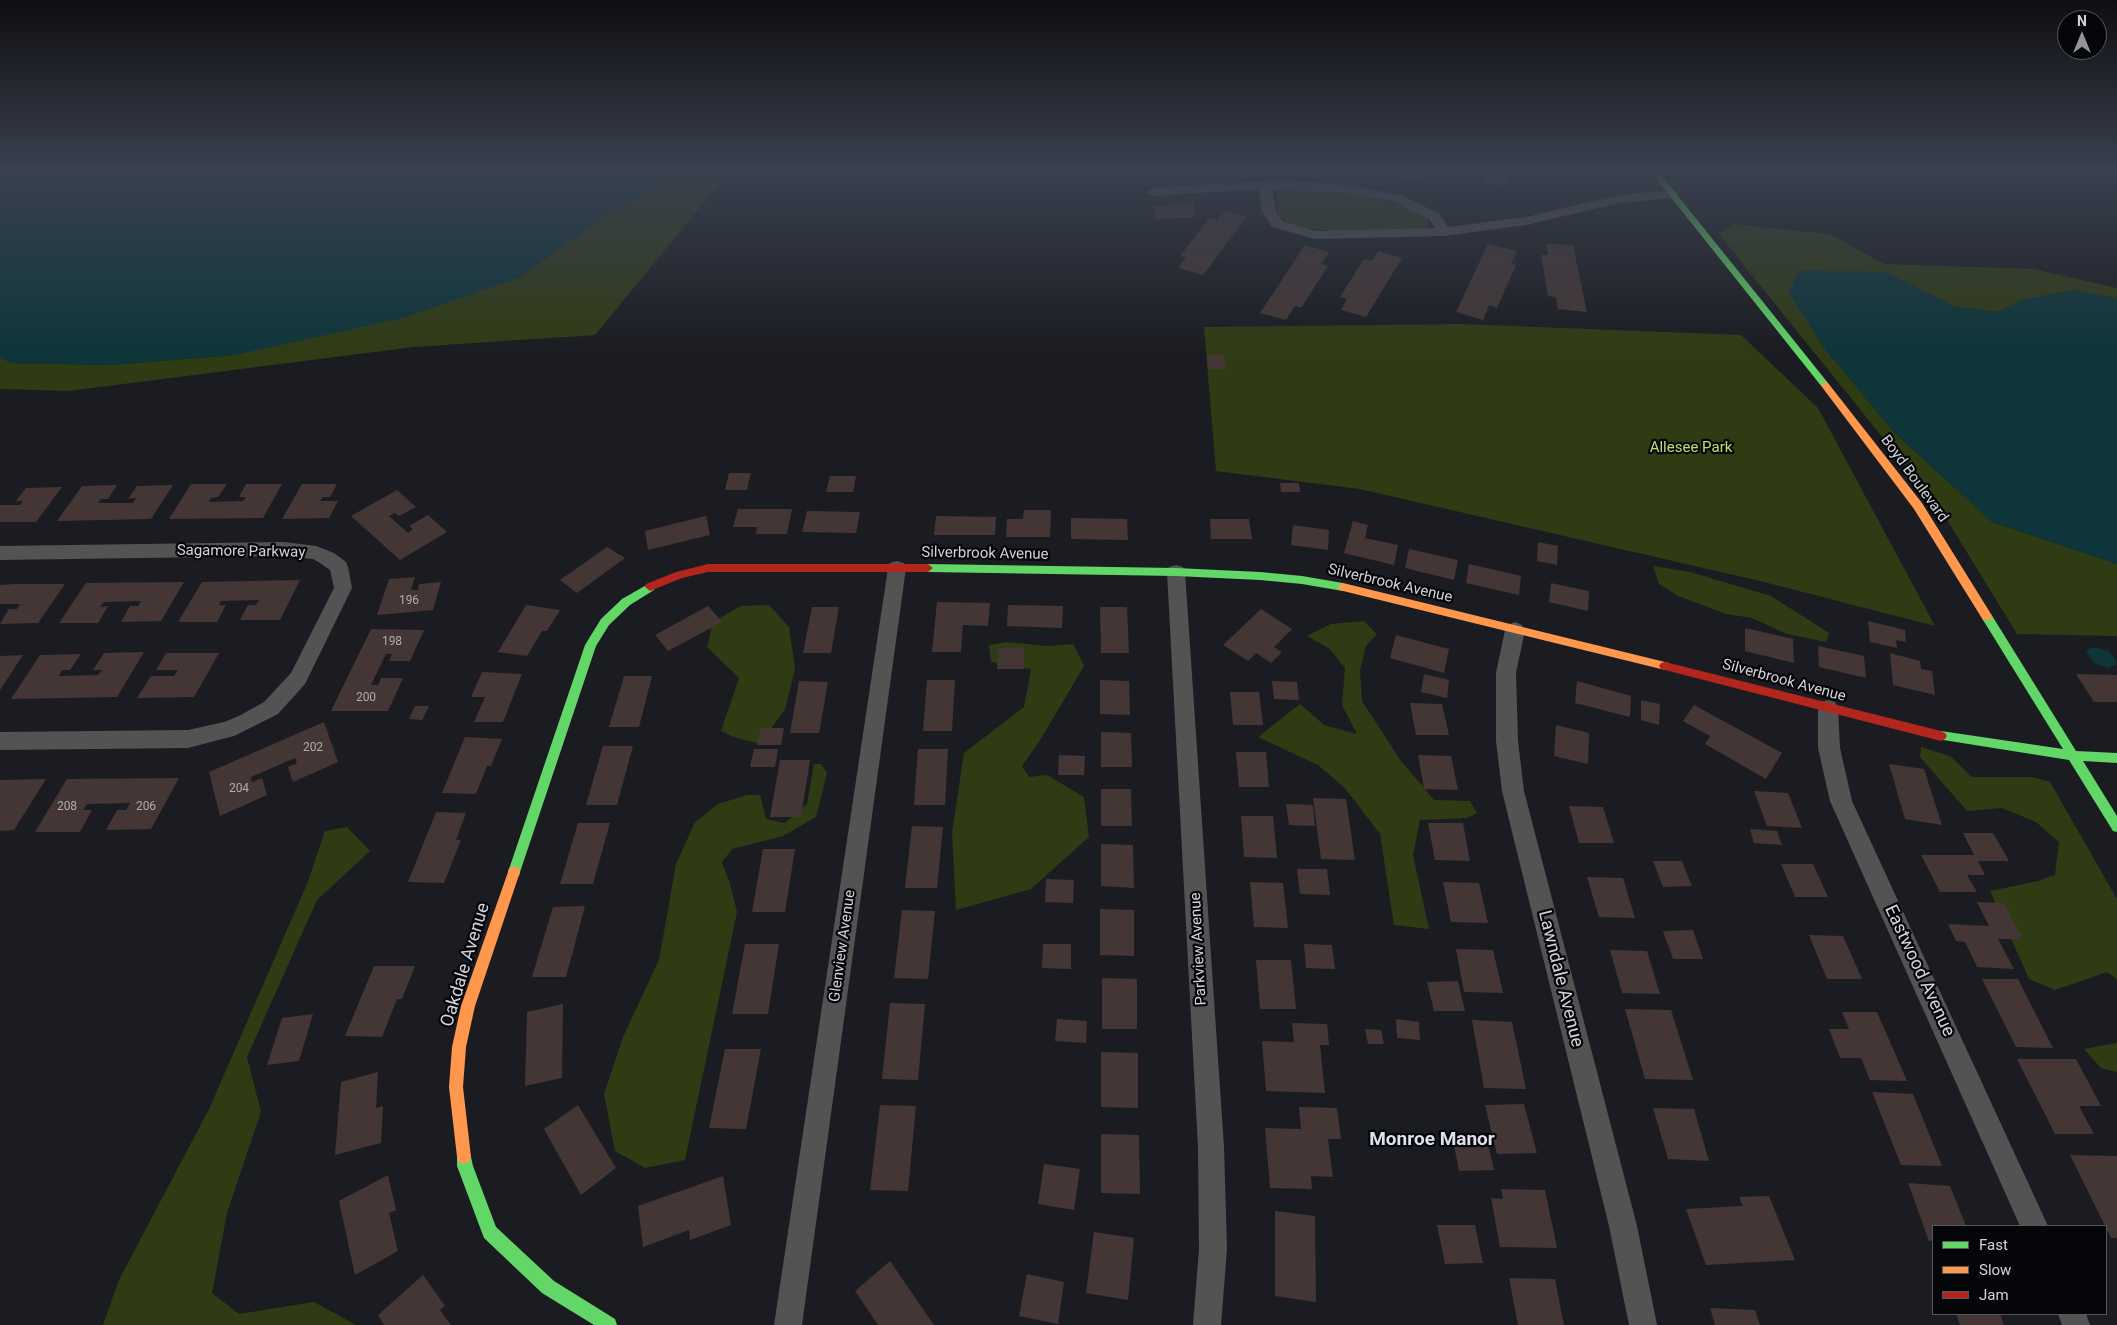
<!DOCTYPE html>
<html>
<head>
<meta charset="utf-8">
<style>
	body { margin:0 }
	#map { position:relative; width:2117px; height:1325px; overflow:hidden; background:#1b1c21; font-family:Roboto,sans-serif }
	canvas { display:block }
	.legend { position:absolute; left:1932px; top:1225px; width:175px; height:90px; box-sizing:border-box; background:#050609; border:1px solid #57585c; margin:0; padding:6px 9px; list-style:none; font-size:15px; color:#d2d4d9 }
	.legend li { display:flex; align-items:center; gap:10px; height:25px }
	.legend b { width:25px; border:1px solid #57585c }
	.north { position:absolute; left:2057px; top:10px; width:50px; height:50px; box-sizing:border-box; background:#050609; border:1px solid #57585c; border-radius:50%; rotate:0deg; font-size:14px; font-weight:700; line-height:20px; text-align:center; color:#d2d4d9 }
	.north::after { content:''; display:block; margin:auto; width:18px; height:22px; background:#929499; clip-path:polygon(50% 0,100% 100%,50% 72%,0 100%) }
</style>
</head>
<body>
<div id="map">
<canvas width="2117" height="1325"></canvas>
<ul class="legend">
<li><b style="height:6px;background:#63d668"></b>Fast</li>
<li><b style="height:6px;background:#ff974d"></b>Slow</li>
<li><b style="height:6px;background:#b3261e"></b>Jam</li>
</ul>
<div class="north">N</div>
</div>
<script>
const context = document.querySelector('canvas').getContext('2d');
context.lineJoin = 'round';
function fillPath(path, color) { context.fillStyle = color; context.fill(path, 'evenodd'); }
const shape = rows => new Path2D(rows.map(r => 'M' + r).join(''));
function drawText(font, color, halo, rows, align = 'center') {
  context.font = font + ' Roboto,sans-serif'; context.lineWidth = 4.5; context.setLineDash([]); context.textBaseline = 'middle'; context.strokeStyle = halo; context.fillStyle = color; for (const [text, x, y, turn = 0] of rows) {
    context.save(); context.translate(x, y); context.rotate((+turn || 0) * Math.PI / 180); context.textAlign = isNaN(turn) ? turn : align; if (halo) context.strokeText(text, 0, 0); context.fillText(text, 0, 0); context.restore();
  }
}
const green = shape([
	[683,171,730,171,595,335,414,347,68,391,0,389,0,357,11,363,112,365,235,355,520,277,595,223],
	[1285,189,1348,193,1373,197,1403,206,1426,216,1429,222,1427,227,1403,230,1336,232,1302,227,1287,222,1278,215,1277,192],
	[1733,224,1830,234,1884,264,2033,269,2117,288,2117,299,2075,290,2023,300,1998,312,1956,307,1885,272,1789,293,1825,349,1894,432,1992,522,2117,564,2117,636,2017,634,1941,510,1718,233],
	[1462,324,1741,335,1818,408,1935,626,1764,582,1360,489,1216,471,1204,327],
	[1653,566,1690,572,1771,596,1829,633,1826,642,1787,634,1752,618,1726,614,1678,596,1659,584],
	[769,605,789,627,795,669,785,709,760,744,734,737,721,731,739,678,707,647,713,622,741,606],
	[1364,621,1377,634,1366,646,1360,670,1362,701,1401,761,1434,800,1470,801,1477,813,1467,818,1420,820,1413,855,1429,929,1394,925,1380,834,1344,787,1318,765,1258,737,1300,704,1324,725,1357,734,1342,705,1345,668,1330,649,1307,636,1331,624],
	[1006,642,1047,646,1073,644,1084,666,1039,742,1022,766,1029,777,1047,775,1084,797,1089,837,1031,889,956,910,952,833,964,753,1024,707,1031,669,991,662,989,645],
	[1921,747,1950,756,1972,777,2032,777,2050,782,2117,899,2117,979,2107,972,2055,990,2029,979,1990,891,2038,881,2055,875,2059,842,2036,822,2002,808,1967,811,1920,757],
	[814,764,821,764,827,773,816,817,783,836,732,849,722,862,730,884,737,912,685,1160,645,1168,615,1151,604,1094,623,1037,659,960,676,864,695,822,718,804,747,795,760,795,766,819,785,823,807,804],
	[347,827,370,851,317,900,247,1057,261,1112,227,1213,212,1293,239,1314,314,1302,356,1325,103,1325,119,1280,209,1109,307,884,325,831],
	[2117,1043,2117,1072,2101,1068,2084,1049]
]);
const water = shape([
	[0,171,683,171,595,223,520,277,406,317,235,355,112,365,10,363,0,357],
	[1799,270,1885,272,1956,307,1998,312,2023,300,2075,290,2117,299,2117,564,1992,522,1894,432,1825,349,1789,293],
	[2093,647,2108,651,2115,658,2117,664,2108,668,2094,663,2087,653,2087,650]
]);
const building = shape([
	[1398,171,1432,171,1430,175,1424,173,1418,182,1395,176],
	[1477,171,1508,171,1506,187,1482,183,1484,174,1477,173],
	[1193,203,1196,217,1156,219,1153,206],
	[1224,211,1247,217,1203,275,1178,268,1186,257,1180,256,1209,218,1217,220],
	[1488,244,1517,251,1511,264,1516,265,1497,308,1489,305,1483,320,1456,312],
	[1546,244,1573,245,1587,312,1558,309,1556,297,1548,296,1541,255,1548,255],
	[1305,245,1329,252,1321,264,1328,266,1301,308,1295,306,1286,320,1260,313],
	[1378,251,1402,258,1366,317,1341,310,1347,299,1340,297,1364,259,1372,261],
	[1207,355,1224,355,1226,369,1208,369],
	[729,473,751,473,747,490,725,490],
	[830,476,856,476,853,492,826,492],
	[1280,483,1299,483,1300,492,1281,492],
	[191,484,227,484,218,497,211,498,209,502,243,501,246,497,239,497,246,484,282,484,263,518,169,519],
	[302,484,337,484,330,497,323,497,320,501,338,501,329,518,282,519],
	[117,485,108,499,101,499,98,503,133,503,136,498,128,499,137,486,173,485,151,519,57,521,82,486],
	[62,487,36,522,0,522,0,505,20,505,23,501,16,501,26,488],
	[397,490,416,507,399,516,395,513,389,516,408,533,413,529,409,526,428,515,447,532,400,560,351,516],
	[738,509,792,509,787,534,756,534,757,527,733,527],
	[1024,510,1051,510,1050,537,1006,537,1007,519,1023,519],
	[807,511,860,512,856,533,802,532],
	[706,516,710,535,648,550,645,531],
	[936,516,996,517,995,535,934,535],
	[1071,518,1127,519,1128,540,1071,539],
	[1210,519,1249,519,1252,539,1211,539],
	[1353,521,1368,525,1365,538,1398,545,1394,565,1344,553],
	[1293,525,1329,530,1328,550,1291,545],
	[1538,542,1558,546,1557,565,1537,561],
	[607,547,625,558,577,593,560,580],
	[1409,549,1458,560,1454,580,1405,568],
	[1469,564,1521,576,1519,595,1466,583],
	[415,577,411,590,418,590,419,584,441,582,433,610,377,615,389,579],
	[300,580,280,620,240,620,248,605,256,605,259,600,221,601,219,605,226,605,217,622,178,622,202,582],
	[184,582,161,621,121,622,130,606,138,606,141,601,104,602,100,607,108,606,98,623,59,623,86,583],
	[1551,583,1589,591,1588,611,1549,602],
	[15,584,65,584,38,623,0,624,9,609,17,609,20,604,0,604,0,585],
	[937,602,990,603,988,626,963,625,961,652,932,652],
	[526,605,560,610,547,631,542,631,527,656,498,652],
	[1008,605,1063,606,1062,628,1007,626],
	[708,606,722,622,668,651,655,635],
	[812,607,839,607,831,653,803,653],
	[1100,607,1127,607,1129,653,1101,653],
	[1261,609,1292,629,1274,647,1282,652,1271,663,1256,653,1248,661,1223,645],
	[1868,621,1905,630,1906,642,1896,640,1897,648,1870,642],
	[1745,628,1793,639,1794,663,1745,651],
	[371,629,424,630,410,661,389,661,392,654,386,654,371,685,378,685,381,678,403,678,388,711,331,711],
	[1396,635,1449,649,1444,673,1390,658],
	[1818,646,1864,656,1866,678,1819,667],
	[998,648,1024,648,1024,669,997,669],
	[144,652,117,697,11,699,40,655,81,654,70,670,62,670,59,676,98,675,102,670,93,670,104,653],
	[166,653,219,653,194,697,137,698,151,676,174,676,178,670,156,670],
	[1890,653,1920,661,1921,669,1932,671,1935,695,1893,685],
	[23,655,0,690,0,656],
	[482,672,522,674,503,722,474,722,485,697,471,697],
	[1424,674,1449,680,1447,698,1421,692],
	[2076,674,2117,675,2117,702,2094,702],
	[624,676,652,676,639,727,609,727],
	[927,680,955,680,952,731,923,731],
	[1100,680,1129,681,1130,715,1100,714],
	[799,681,828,682,819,733,790,733],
	[1272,681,1297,682,1299,700,1274,699],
	[1577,681,1631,696,1630,717,1575,703],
	[1230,692,1259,692,1263,725,1233,725],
	[1641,700,1660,704,1659,725,1641,720],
	[1410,703,1442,704,1449,735,1416,735],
	[1694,705,1782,753,1766,779,1705,744,1710,736,1683,721],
	[415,706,429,706,422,720,409,719],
	[324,722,338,762,293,782,288,767,297,763,295,758,251,777,252,782,262,778,267,795,220,816,209,772],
	[1556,725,1589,733,1588,764,1554,756],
	[761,728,784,728,781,745,757,745],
	[1101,732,1131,733,1132,767,1101,767],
	[465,737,502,739,491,766,487,766,476,794,442,793],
	[603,746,633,746,617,805,586,805],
	[754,749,778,749,775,767,750,767],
	[918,749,948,749,945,805,914,805],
	[1236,752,1266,752,1269,787,1239,787],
	[1059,755,1085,756,1084,775,1058,775],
	[1418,755,1451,756,1458,790,1424,789],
	[780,760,810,760,801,817,770,817],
	[1889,764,1924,769,1942,825,1905,819],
	[179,778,151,829,106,830,117,810,126,810,130,803,87,804,83,810,92,810,80,832,35,832,67,779],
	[46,779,14,830,0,831,0,780],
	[1101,789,1131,789,1132,826,1101,826],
	[1754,791,1788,793,1802,828,1767,826],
	[1313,798,1346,799,1355,860,1321,859],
	[1286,804,1313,805,1315,826,1289,825],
	[1569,806,1603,807,1614,843,1579,843],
	[436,812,466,813,456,840,461,840,444,883,408,882],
	[1241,816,1273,816,1277,858,1244,857],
	[578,823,610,823,593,884,560,884],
	[1428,823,1463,823,1470,861,1435,860],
	[912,826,943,827,937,888,905,888],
	[1750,829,1777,831,1782,845,1754,843],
	[1963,833,1993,833,2009,861,1978,861,1985,875,1967,875,1977,892,1940,892,1921,855,1974,855],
	[1101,844,1133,845,1134,888,1101,886],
	[763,849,795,849,785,912,752,912],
	[1653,861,1682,861,1692,886,1663,887],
	[1781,864,1813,864,1828,897,1795,897],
	[1297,869,1327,869,1330,895,1300,894],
	[1587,877,1623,878,1635,918,1599,917],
	[1046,879,1074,880,1073,903,1045,902],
	[1250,882,1283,883,1288,928,1254,927],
	[1443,882,1479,883,1488,923,1451,922],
	[1977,902,2004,903,2023,939,1998,939,2014,969,1977,967,1965,942,1956,941,1948,924,1989,926],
	[585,906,566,977,532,977,553,907],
	[1100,909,1134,910,1134,956,1100,955],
	[902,910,935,911,928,979,894,978],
	[1693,930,1703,959,1673,959,1663,931],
	[1809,935,1843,936,1862,979,1827,979],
	[745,944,779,944,768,1014,732,1014],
	[1043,944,1071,944,1071,969,1042,968],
	[1304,944,1332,945,1335,969,1306,968],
	[1456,949,1493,950,1503,993,1464,992],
	[1610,950,1647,951,1660,994,1622,993],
	[1256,960,1291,960,1296,1009,1260,1009],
	[374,966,415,966,402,999,397,999,382,1037,345,1036],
	[1102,978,1137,979,1137,1029,1102,1029],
	[1982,979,2018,979,2053,1048,2016,1047],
	[1458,981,1465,1011,1434,1011,1427,982],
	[890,1003,925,1004,918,1080,882,1079],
	[563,1004,562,1078,525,1086,527,1012],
	[1625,1009,1671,1010,1693,1080,1645,1079],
	[1842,1012,1877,1012,1907,1081,1870,1080,1861,1058,1840,1058,1829,1029,1849,1029],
	[313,1014,299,1061,267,1065,282,1018],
	[1057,1019,1087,1021,1086,1043,1055,1041],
	[1396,1019,1419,1022,1420,1040,1397,1038],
	[1472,1020,1512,1022,1526,1089,1484,1088],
	[1292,1023,1327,1024,1329,1045,1320,1045,1325,1093,1266,1091,1262,1041,1294,1042],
	[1365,1029,1381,1030,1384,1044,1368,1044],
	[725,1049,761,1049,746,1129,709,1128],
	[1101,1052,1138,1053,1138,1108,1101,1107],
	[2017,1059,2076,1059,2101,1106,2079,1106,2094,1134,2055,1134],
	[378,1072,376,1108,383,1106,381,1143,335,1155,341,1082],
	[1872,1092,1913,1094,1942,1166,1901,1165],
	[1524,1104,1537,1153,1497,1154,1485,1105],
	[578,1105,616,1168,581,1195,544,1129],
	[880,1105,916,1106,908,1191,870,1190],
	[1299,1107,1337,1108,1341,1139,1328,1139,1333,1177,1311,1176,1312,1189,1270,1188,1265,1128,1301,1129],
	[1653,1108,1694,1109,1709,1161,1668,1159],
	[1101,1134,1139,1135,1140,1194,1101,1193],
	[1452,1135,1486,1135,1494,1170,1459,1171],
	[2070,1155,2117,1156,2117,1238,2111,1238],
	[1044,1164,1080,1169,1074,1210,1038,1204],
	[388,1175,396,1210,389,1213,398,1251,355,1275,339,1201],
	[723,1176,731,1225,690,1240,689,1230,643,1247,638,1206],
	[1908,1183,1950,1186,1966,1226,1933,1226,1933,1241,1929,1241],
	[1501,1189,1545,1190,1557,1248,1500,1247,1491,1198,1503,1199],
	[1769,1196,1795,1260,1706,1265,1686,1209,1743,1206,1739,1197],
	[1275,1211,1315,1216,1316,1302,1275,1296],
	[1437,1225,1475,1225,1483,1263,1445,1264],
	[1094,1232,1134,1238,1128,1300,1086,1293],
	[890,1261,934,1325,878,1325,855,1291],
	[1027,1274,1064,1282,1058,1324,1019,1316],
	[423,1275,445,1306,440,1310,451,1325,384,1325,378,1315],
	[1509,1278,1555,1279,1564,1325,1518,1325],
	[1710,1308,1755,1310,1760,1325,1715,1325],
	[1956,1314,2000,1314,2004,1325,1960,1325]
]);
const street = shape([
	[1265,181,1297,181,1346,185,1401,195,1440,214,1448,227,1526,217,1620,195,1673,190,1680,194,1673,198,1620,203,1526,225,1444,236,1315,239,1272,227,1262,211,1259,189,1153,196,1146,192,1153,188,1265,181],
	[1272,189,1346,193,1392,201,1430,220,1435,228,1316,231,1282,221,1276,211,1272,189],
	[284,542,316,546,334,553,346,562,348,567,352,588,305,684,278,714,234,736,188,748,0,750,0,732,188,730,224,722,239,716,264,702,291,673,334,588,330,570,320,563,313,559,284,556,0,560,0,546,284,542],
	[897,561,904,563,906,568,802,1325,774,1325,888,568,890,563,897,561],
	[1176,565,1183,567,1185,572,1224,1147,1227,1249,1221,1325,1193,1325,1199,1249,1198,1147,1167,572,1169,567,1176,565],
	[1515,622,1522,625,1525,630,1516,673,1518,741,1524,791,1637,1226,1657,1325,1629,1325,1609,1226,1502,791,1496,741,1496,673,1505,630,1508,625,1515,622],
	[1828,700,1835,702,1838,708,1840,748,1852,801,2048,1226,2020,1226,1830,801,1818,748,1818,708,1821,702,1828,700],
	[2058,1314,2086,1314,2090,1325,2062,1325,2058,1314]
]);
const fast = shape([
	[1650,171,1658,171,1828,383,1828,387,1822,387,1650,171],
	[928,564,1176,568,1260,572,1302,576,1343,583,1348,587,1343,591,1302,584,1260,580,1176,576,928,572,923,568,928,564],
	[650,583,654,584,655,587,654,590,630,605,609,625,596,646,520,872,519,876,514,878,509,876,508,872,585,645,601,619,622,599,650,583],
	[1987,613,1991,614,2076,751,2117,753,2117,763,2083,761,2117,816,2117,832,2113,831,2069,760,1937,739,1935,736,1937,733,1941,731,2063,749,1983,620,1982,617,1983,614,1987,613],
	[464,1150,469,1152,471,1157,473,1166,496,1227,554,1281,615,1319,617,1325,594,1325,542,1293,484,1238,457,1166,457,1157,459,1152,464,1150]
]);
const slow = shape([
	[1825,382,1828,383,1922,503,1991,614,1992,617,1991,620,1983,620,1914,509,1822,387,1822,383,1825,382],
	[1343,583,1665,662,1669,663,1671,666,1669,669,1665,670,1339,590,1338,587,1343,583],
	[514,866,519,868,520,872,475,1006,466,1047,463,1087,471,1157,469,1162,464,1164,459,1162,457,1157,449,1087,452,1047,461,1006,508,872,509,868,514,866]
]);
const jam = shape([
	[708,564,928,564,933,568,928,572,708,572,682,578,650,591,645,587,646,584,676,572,708,564],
	[1665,662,1941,731,1945,733,1947,736,1945,739,1941,741,1665,670,1661,669,1659,666,1661,663,1665,662]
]);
const numberNames = [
	["196",409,601],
	["198",392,642],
	["200",366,698],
	["202",313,748],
	["204",239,789],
	["208",67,807],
	["206",146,807]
];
const parkNames = [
	["Allesee Park",1691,448]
];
const streetNames = [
	["Boyd Boulevard",1914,479,54],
	["Sagamore Parkway",241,552,1],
	["Silverbrook Avenue",985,554,1],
	["Silverbrook Avenue",1390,584,13],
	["Silverbrook Avenue",1784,681,15],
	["Glenview Avenue",843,946,-82],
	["Parkview Avenue",1199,949,-93]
];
const nearStreetnames = [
	["Oakdale Avenue",466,965,-73],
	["Eastwood Avenue",1919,971,65],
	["Lawndale Avenue",1560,979,76]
];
const nearNeighbourhoodnames = [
	["Monroe Manor",1432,1140]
];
fillPath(green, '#2f3b13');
fillPath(water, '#0d353a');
fillPath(building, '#443634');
fillPath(street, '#545353');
fillPath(fast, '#63d668');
fillPath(slow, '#ff974d');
fillPath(jam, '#b3261e');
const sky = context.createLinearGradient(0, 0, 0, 356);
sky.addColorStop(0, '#0f0f12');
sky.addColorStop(0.48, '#39404e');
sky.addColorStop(1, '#39404e00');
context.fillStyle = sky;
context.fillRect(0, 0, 2117, 356);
drawText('12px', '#aeacb0', null, numberNames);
drawText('15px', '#bce06d', '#050609', parkNames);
drawText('15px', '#d2d4d9', '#050609', streetNames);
drawText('18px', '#d2d4d9', '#050609', nearStreetnames);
drawText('bold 19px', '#dee1ec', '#050609', nearNeighbourhoodnames);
</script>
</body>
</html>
